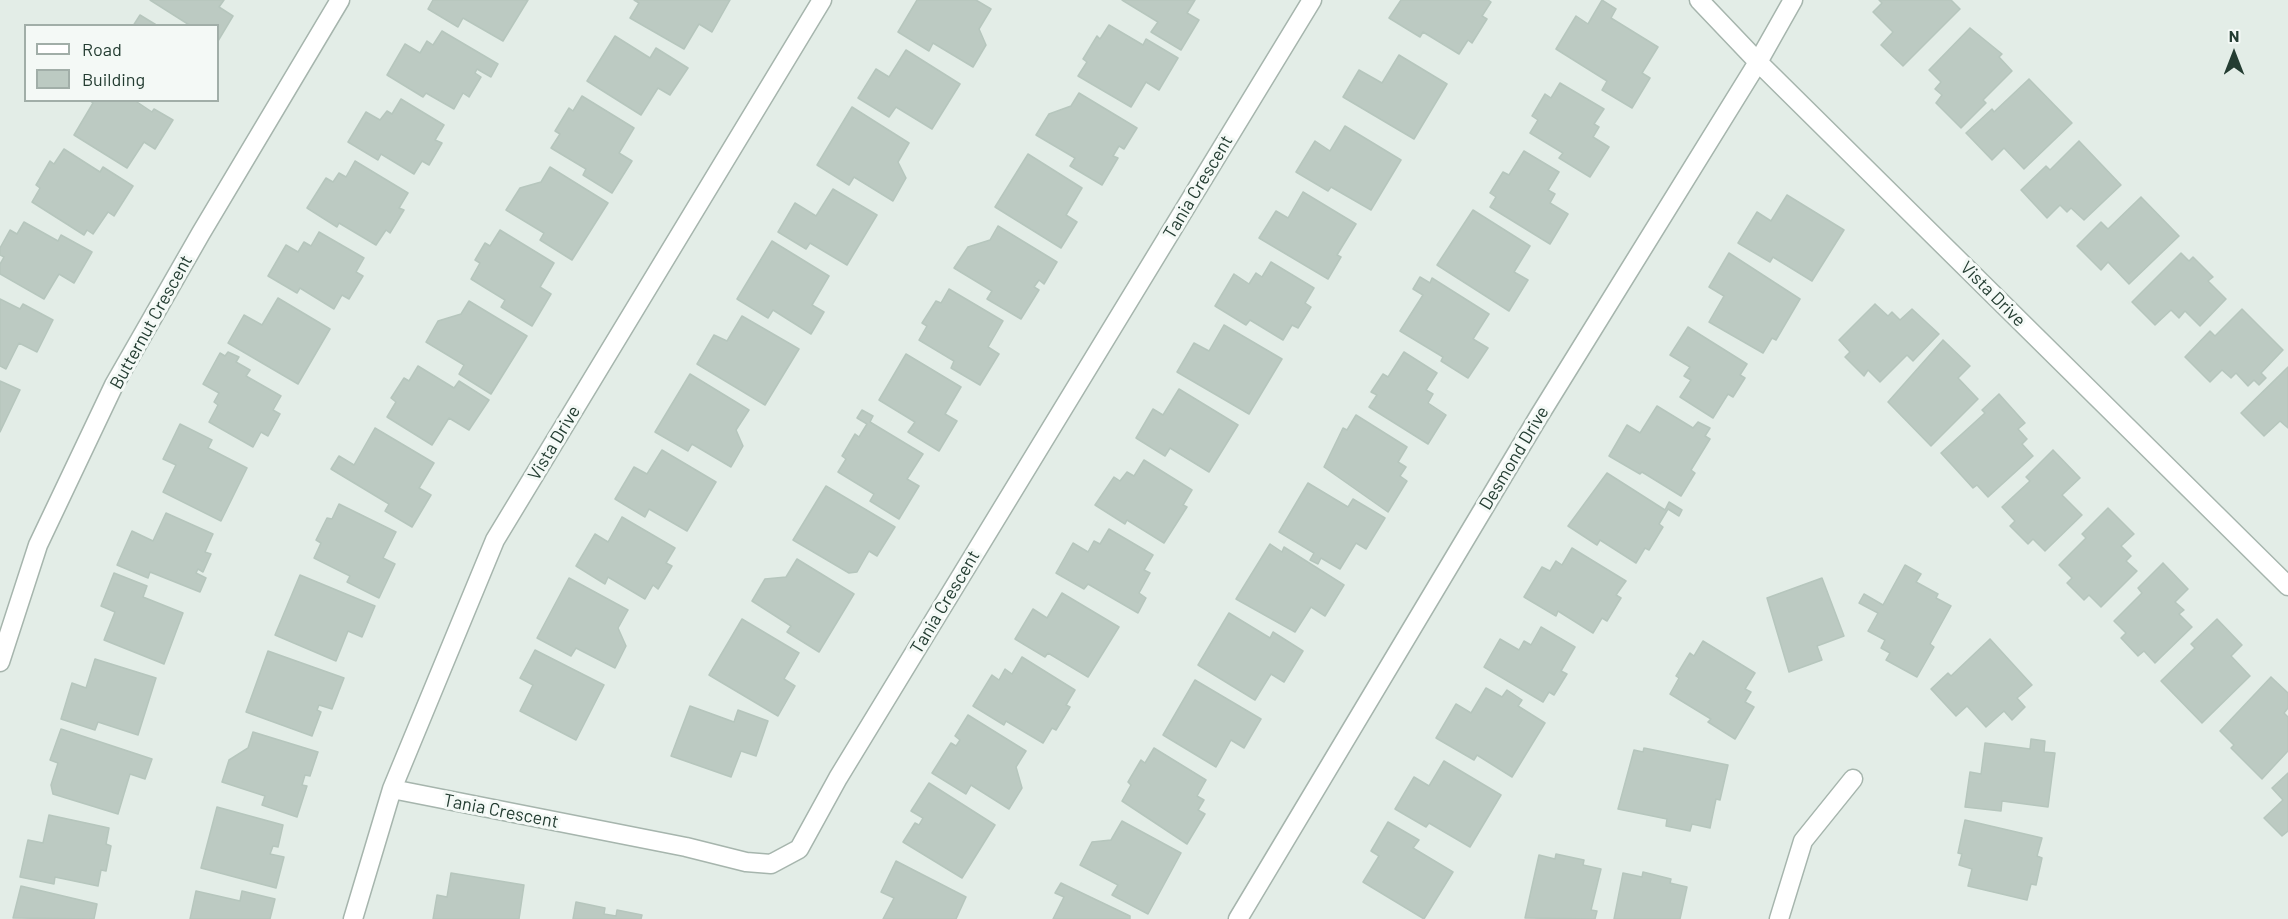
<!DOCTYPE html>
<html>
<head>
<meta charset="utf-8">
<style>
	body { margin:0 }
	#map { position:relative; width:2288px; height:919px; overflow:hidden; background:#e3ede7; font-family:Barlow,sans-serif }
	canvas { display:block }
	.legend { position:absolute; left:24px; top:24px; width:195px; height:78px; box-sizing:border-box; background:#f4f9f6; border:2px solid #a1aea8; margin:0; padding:8px 10px; list-style:none; font-size:18px; color:#243d32 }
	.legend li { display:flex; align-items:center; gap:12px; height:30px }
	.legend b { width:30px; border:2px solid #a1aea8 }
	.north { position:absolute; left:2204px; top:24px; width:60px; height:60px; -webkit-text-stroke:4px #f4f9f6; paint-order:stroke; rotate:0deg; font-size:16px; font-weight:700; line-height:24px; text-align:center; color:#243d32 }
	.north::after { content:''; display:block; margin:auto; width:21px; height:27px; background:#243d32; clip-path:polygon(50% 0,100% 100%,50% 72%,0 100%) }
</style>
</head>
<body>
<div id="map">
<canvas width="2288" height="919"></canvas>
<ul class="legend">
<li><b style="height:8px;background:#fff"></b>Road</li>
<li><b style="height:16px;background:#bccac2"></b>Building</li>
</ul>
<div class="north">N</div>
</div>
<script>
const context = document.querySelector('canvas').getContext('2d');
context.lineJoin = 'round';
function fillPath(path, color) { context.fillStyle = color; context.fill(path, 'evenodd'); }
const shape = rows => new Path2D(rows.map(r => 'M' + r).join(''));
function trace(path, color, width, dash) { context.strokeStyle = color; context.lineWidth = width; context.lineCap = dash ? 'butt' : 'round'; context.setLineDash(dash || []); context.stroke(path); }
function drawText(font, color, halo, rows, align = 'center') {
  context.font = font + ' Barlow,sans-serif'; context.lineWidth = 6; context.setLineDash([]); context.textBaseline = 'middle'; context.strokeStyle = halo; context.fillStyle = color; for (const [text, x, y, turn = 0] of rows) {
    context.save(); context.translate(x, y); context.rotate((+turn || 0) * Math.PI / 180); context.textAlign = isNaN(turn) ? turn : align; if (halo) context.strokeText(text, 0, 0); context.fillText(text, 0, 0); context.restore();
  }
}
const building = shape([
	[150,0,224,0,219,7,233,16,218,41,218,26,191,26,150,0],
	[433,0,528,0,503,41,463,18,458,27,428,9,433,0],
	[634,0,730,0,712,32,699,24,684,49,630,18,639,3,634,0],
	[917,0,976,0,991,9,979,29,986,45,973,67,933,43,929,51,898,32,917,0],
	[1122,0,1195,0,1187,13,1199,20,1181,50,1151,32,1158,22,1122,0],
	[1401,0,1488,0,1491,2,1482,16,1487,19,1472,43,1468,40,1459,54,1423,32,1420,37,1389,18,1401,0],
	[1602,0,1616,9,1611,18,1658,47,1642,73,1650,78,1632,108,1602,90,1607,81,1556,49,1576,16,1588,24,1602,0],
	[1879,0,1951,0,1960,9,1903,66,1881,45,1893,32,1873,12,1882,3,1879,0],
	[140,15,158,26,133,26,140,15],
	[1109,25,1143,45,1146,39,1178,58,1159,90,1146,82,1131,107,1078,76,1087,62,1083,59,1097,36,1100,39,1109,25],
	[1970,28,2002,54,1999,57,2012,71,1983,100,1986,103,1961,128,1936,103,1942,95,1935,89,1941,82,1929,70,1970,28],
	[442,31,498,64,491,77,477,69,475,73,481,77,469,97,463,93,454,109,426,93,423,97,387,75,405,44,420,53,427,41,433,45,442,31],
	[615,36,650,58,656,48,688,68,670,95,658,88,641,115,587,81,615,36],
	[906,50,960,84,932,129,896,107,889,117,858,98,876,69,889,77,906,50],
	[1399,55,1447,84,1414,139,1343,97,1359,70,1382,83,1399,55],
	[2029,79,2072,123,2024,169,2004,148,1992,160,1966,133,1992,109,1994,112,2029,79],
	[1560,83,1604,109,1594,124,1599,127,1593,137,1609,147,1590,177,1559,158,1563,153,1530,133,1538,120,1532,116,1545,94,1551,98,1560,83],
	[1079,93,1137,128,1124,149,1119,146,1113,156,1118,158,1102,185,1070,166,1075,158,1036,135,1049,114,1071,106,1079,93],
	[582,96,634,128,619,153,632,161,612,193,583,175,586,169,551,148,560,134,555,131,569,108,573,111,582,96],
	[401,99,444,125,435,140,442,143,429,165,422,161,414,174,381,154,378,160,348,142,366,112,380,120,387,111,392,114,401,99],
	[134,100,152,112,154,109,173,120,155,149,144,142,127,168,74,135,93,103,89,100,134,100],
	[852,107,909,143,898,162,906,178,893,201,854,177,849,185,817,165,852,107],
	[1345,126,1401,160,1371,210,1331,187,1328,191,1296,172,1315,141,1330,151,1345,126],
	[2079,141,2121,185,2084,220,2071,208,2067,212,2060,205,2047,218,2021,190,2046,166,2050,170,2079,141],
	[64,149,100,172,103,167,133,186,114,216,108,212,93,234,87,230,84,235,32,202,40,188,36,185,50,161,54,164,64,149],
	[1524,151,1559,172,1548,190,1555,194,1550,203,1568,214,1550,244,1490,207,1496,197,1490,193,1503,172,1509,175,1524,151],
	[1028,154,1082,188,1066,215,1077,222,1061,248,995,207,1028,154],
	[355,161,408,193,399,208,404,210,390,233,386,230,376,245,339,223,337,227,307,208,326,178,333,182,339,173,346,177,355,161],
	[550,167,608,203,572,260,540,240,544,233,506,210,520,188,541,182,550,167],
	[833,189,877,215,847,265,810,243,806,249,778,232,795,203,816,216,833,189],
	[1303,192,1356,224,1337,255,1341,257,1328,279,1259,238,1276,211,1288,218,1303,192],
	[1787,195,1844,230,1812,281,1773,257,1770,262,1738,243,1757,212,1771,221,1787,195],
	[2141,197,2179,236,2129,284,2108,262,2101,270,2077,246,2101,222,2108,229,2141,197],
	[1473,210,1530,246,1514,272,1528,280,1509,311,1437,265,1473,210],
	[24,222,58,241,61,235,92,252,74,283,59,274,44,299,0,274,0,264,4,257,0,255,0,248,10,230,17,234,24,222],
	[998,226,1057,262,1044,284,1039,280,1034,287,1039,290,1021,319,987,299,992,291,954,268,968,247,990,240,998,226],
	[500,230,554,263,540,287,551,294,532,326,501,307,505,300,471,279,480,263,475,260,485,243,490,246,500,230],
	[319,232,364,258,356,272,363,276,349,299,342,295,334,309,300,288,297,293,268,276,286,245,298,252,304,242,311,246,319,232],
	[772,241,829,276,812,305,824,312,811,334,773,310,768,318,737,299,772,241],
	[1729,253,1800,299,1776,340,1772,338,1763,353,1709,322,1724,296,1709,287,1729,253],
	[2181,253,2189,261,2193,257,2213,277,2208,281,2226,299,2200,326,2185,311,2179,318,2171,310,2155,325,2132,302,2181,253],
	[1271,262,1314,288,1305,303,1311,307,1298,328,1292,325,1283,340,1250,320,1246,325,1215,306,1234,274,1249,284,1256,273,1262,277,1271,262],
	[1420,277,1430,283,1432,278,1489,314,1473,339,1488,348,1468,378,1441,361,1443,357,1400,331,1423,295,1413,289,1420,277],
	[949,289,1003,321,988,347,999,354,980,385,951,368,954,361,919,340,927,326,922,323,936,301,941,303,949,289],
	[278,298,330,329,298,384,228,343,244,315,262,325,278,298],
	[0,299,20,309,23,304,53,320,37,352,19,343,6,369,0,366,0,299],
	[469,301,527,336,491,394,459,374,464,365,426,342,438,321,461,314,469,301],
	[1875,304,1888,316,1892,312,1900,320,1912,309,1939,334,1913,361,1907,355,1880,382,1868,370,1864,376,1845,357,1850,352,1839,340,1875,304],
	[2242,309,2283,350,2261,373,2266,378,2259,385,2254,380,2248,386,2236,373,2231,378,2222,370,2210,382,2185,357,2210,331,2215,336,2242,309],
	[742,316,799,349,765,405,697,364,714,335,727,341,742,316],
	[1224,325,1282,359,1249,414,1177,372,1194,343,1209,351,1224,325],
	[1688,327,1747,364,1740,375,1745,378,1733,397,1728,394,1713,418,1680,397,1691,380,1684,376,1690,367,1670,355,1688,327],
	[1943,340,1970,366,1958,378,1978,399,1931,446,1888,402,1943,340],
	[228,352,239,357,236,362,250,370,246,376,281,396,273,410,280,414,268,436,261,432,253,447,209,422,218,405,214,402,219,393,203,384,220,353,225,356,228,352],
	[1404,352,1437,373,1426,390,1433,394,1428,403,1446,415,1428,444,1369,407,1377,395,1371,392,1383,374,1388,377,1404,352],
	[906,354,961,387,945,414,957,421,939,451,908,432,915,422,879,400,906,354],
	[418,366,454,388,459,381,489,400,469,430,449,418,432,445,387,417,396,402,391,398,404,378,409,381,418,366],
	[2288,367,2288,428,2280,421,2264,436,2241,413,2288,367],
	[690,374,749,410,736,430,743,446,731,467,692,444,688,451,655,432,690,374],
	[0,381,20,390,0,432,0,381],
	[1179,389,1238,425,1209,472,1170,448,1165,456,1136,438,1153,409,1163,415,1179,389],
	[1999,394,2025,423,2018,429,2027,439,2022,444,2033,456,1988,497,1977,485,1973,488,1941,453,1985,413,1982,410,1999,394],
	[1657,406,1693,428,1698,422,1710,428,1705,436,1710,439,1691,470,1695,473,1681,496,1642,472,1640,474,1609,456,1627,425,1640,433,1657,406],
	[862,410,873,416,870,422,923,454,907,479,919,486,899,519,870,501,874,494,838,472,846,459,842,456,855,434,859,437,867,424,857,418,862,410],
	[1356,415,1407,447,1398,462,1406,467,1400,476,1407,481,1388,512,1324,467,1343,428,1347,430,1356,415],
	[180,424,212,440,208,448,247,468,221,521,163,492,176,465,163,459,180,424],
	[375,428,434,463,419,488,431,495,412,527,385,511,389,504,331,469,339,456,354,465,375,428],
	[662,450,716,482,687,531,649,509,645,517,615,499,634,467,647,474,662,450],
	[2053,450,2080,478,2062,495,2082,515,2045,551,2033,539,2028,544,2010,526,2015,521,2002,507,2030,481,2026,477,2053,450],
	[1144,460,1192,490,1183,505,1187,507,1164,543,1127,520,1125,524,1095,505,1114,477,1120,481,1127,472,1134,476,1144,460],
	[1607,473,1665,510,1669,502,1682,510,1679,516,1668,509,1659,524,1663,527,1649,550,1645,548,1636,563,1600,540,1597,545,1568,526,1607,473],
	[1308,483,1348,507,1353,499,1385,518,1366,549,1356,543,1340,569,1321,558,1318,564,1310,560,1314,553,1279,532,1308,483],
	[826,486,895,527,877,556,869,551,857,572,849,573,793,540,826,486],
	[339,504,396,532,383,558,395,564,379,598,347,582,350,576,314,558,321,543,316,540,327,518,332,519,339,504],
	[2108,508,2134,534,2121,546,2131,556,2126,561,2137,571,2101,607,2089,595,2084,600,2067,583,2072,578,2059,565,2086,538,2082,534,2108,508],
	[166,513,213,534,205,552,211,554,203,572,198,569,196,573,206,578,200,592,150,572,148,578,117,565,132,531,153,541,166,513],
	[622,517,675,548,666,563,672,566,658,589,653,585,645,599,608,577,605,584,576,566,595,534,608,542,622,517],
	[1109,529,1153,555,1144,570,1150,573,1139,593,1146,598,1138,613,1088,584,1084,589,1056,573,1073,543,1088,552,1094,541,1100,544,1109,529],
	[1270,544,1282,552,1284,547,1344,585,1325,616,1311,607,1295,632,1236,599,1270,544],
	[1572,548,1626,581,1616,595,1621,598,1607,621,1602,618,1593,633,1558,611,1556,616,1524,597,1542,567,1550,571,1556,561,1562,565,1572,548],
	[797,559,854,594,819,652,787,632,791,626,752,601,765,579,786,577,797,559],
	[2163,563,2188,589,2175,602,2184,610,2179,614,2192,627,2155,663,2144,651,2138,656,2121,638,2126,633,2114,621,2142,593,2138,588,2163,563],
	[1905,565,1921,574,1916,582,1938,594,1936,598,1951,606,1930,644,1934,647,1917,677,1886,660,1890,653,1881,648,1885,640,1868,631,1878,613,1859,603,1864,594,1883,605,1905,565],
	[114,573,147,586,143,597,183,613,164,664,104,640,115,612,101,606,114,573],
	[300,575,375,606,362,637,348,631,336,661,275,635,300,575],
	[569,578,628,610,618,628,626,646,615,668,576,648,571,656,537,638,569,578],
	[1822,578,1844,636,1817,646,1822,660,1789,672,1767,598,1822,578],
	[1062,593,1119,627,1088,677,1048,653,1045,657,1015,639,1033,609,1047,618,1062,593],
	[1229,613,1270,638,1273,632,1303,651,1284,682,1271,674,1255,700,1198,665,1229,613],
	[742,619,799,653,784,679,795,686,778,716,709,675,742,619],
	[2217,619,2242,645,2231,656,2250,676,2202,723,2161,681,2195,648,2191,644,2217,619],
	[1541,627,1575,647,1561,671,1567,674,1554,695,1549,692,1543,702,1484,667,1500,639,1519,650,1524,641,1531,645,1541,627],
	[1990,639,2032,685,2017,698,2025,707,2012,720,2004,711,1986,727,1967,706,1956,716,1931,689,1948,673,1951,676,1990,639],
	[1703,641,1755,673,1745,689,1751,692,1745,702,1754,707,1735,739,1708,722,1711,719,1670,694,1679,678,1676,676,1690,653,1694,656,1703,641],
	[535,650,604,685,576,740,520,711,533,685,520,678,535,650],
	[268,651,344,678,332,709,319,705,317,710,321,712,312,736,246,712,268,651],
	[1022,657,1075,690,1066,705,1070,707,1056,730,1052,728,1043,743,1006,721,1004,725,973,706,992,675,999,680,1005,669,1012,674,1022,657],
	[95,659,156,678,138,735,98,722,95,730,61,719,72,683,86,688,95,659],
	[2271,677,2288,693,2288,708,2284,713,2288,717,2288,751,2262,779,2231,748,2234,745,2220,731,2271,677],
	[1195,680,1261,719,1244,748,1231,740,1216,767,1163,735,1195,680],
	[1486,688,1502,697,1507,690,1522,700,1518,706,1545,723,1512,777,1477,755,1474,760,1436,738,1456,704,1471,713,1486,688],
	[690,706,734,722,738,710,768,721,756,756,741,751,731,777,671,756,690,706],
	[968,715,1026,751,1016,767,1022,788,1009,809,971,785,966,794,932,773,951,743,956,746,960,740,955,736,968,715],
	[61,729,152,759,145,779,130,774,118,814,53,794,51,785,58,763,50,760,61,729],
	[253,732,318,752,310,776,305,775,302,785,307,786,297,817,262,805,265,796,222,782,229,760,248,748,253,732],
	[2031,739,2045,741,2044,752,2055,753,2048,807,2002,801,2001,811,1965,807,1970,772,1981,774,1985,743,2030,749,2031,739],
	[1154,748,1206,780,1197,796,1204,800,1198,810,1205,814,1187,844,1122,801,1131,785,1128,782,1141,760,1145,763,1154,748],
	[1644,748,1728,765,1720,800,1716,799,1710,828,1692,824,1690,831,1666,826,1667,819,1618,809,1634,750,1643,752,1644,748],
	[1444,761,1501,795,1470,847,1429,823,1426,827,1395,809,1414,777,1429,786,1444,761],
	[2288,773,2288,831,2282,836,2264,818,2283,800,2272,788,2288,773],
	[929,783,995,825,962,878,903,842,915,823,919,825,923,818,911,811,929,783],
	[217,807,283,825,278,847,273,846,270,854,284,857,276,888,201,868,217,807],
	[49,815,109,828,106,844,111,846,106,871,101,870,98,886,55,877,54,884,20,877,28,840,43,843,49,815],
	[1965,820,2042,838,2037,856,2042,858,2036,885,2031,884,2027,900,1968,886,1972,869,1959,865,1962,854,1958,853,1965,820],
	[1122,821,1181,853,1148,914,1112,895,1118,885,1080,865,1092,842,1111,840,1122,821],
	[1388,822,1419,840,1413,848,1453,872,1424,919,1363,882,1379,856,1371,851,1388,822],
	[1556,854,1584,860,1583,865,1601,869,1591,910,1597,911,1595,919,1525,918,1539,855,1555,859,1556,854],
	[896,861,966,897,956,919,883,919,894,898,881,892,896,861],
	[1643,872,1671,879,1670,883,1687,887,1680,919,1614,919,1623,873,1642,877,1643,872],
	[451,873,524,885,519,919,433,919,437,895,447,897,451,873],
	[1061,883,1130,916,1130,919,1053,919,1064,897,1055,893,1061,883],
	[21,886,97,904,94,919,13,918,21,886],
	[196,891,240,901,242,891,275,899,270,919,190,919,196,891],
	[576,902,605,908,604,914,616,916,617,910,642,915,641,919,573,919,576,902]
]);
const minor = shape([
	[1699,0,1758,62,2288,586],
	[0,662,38,545,114,385,201,233,340,0],
	[392,789,686,847,746,862,771,864,799,849,838,778,1312,0],
	[353,919,392,789,495,540,822,0],
	[1238,919,1539,416,1758,62,1793,0],
	[1779,919,1803,841,1853,779]
]);
const streetNames = [
	["Tania Crescent",1198,187,-59],
	["Vista Drive",1993,294,45],
	["Butternut Crescent",151,322,-61],
	["Vista Drive",554,443,-59],
	["Desmond Drive",1514,458,-59],
	["Tania Crescent",945,602,-59],
	["Tania Crescent",501,811,11]
];
fillPath(building, '#bccac2');
trace(building, '#b6c6bd', 1.5);
trace(minor, '#a6b5ad', 21);
trace(minor, '#fff', 18);
drawText('18px', '#243d32', '#f4f9f6', streetNames);
</script>
</body>
</html>
